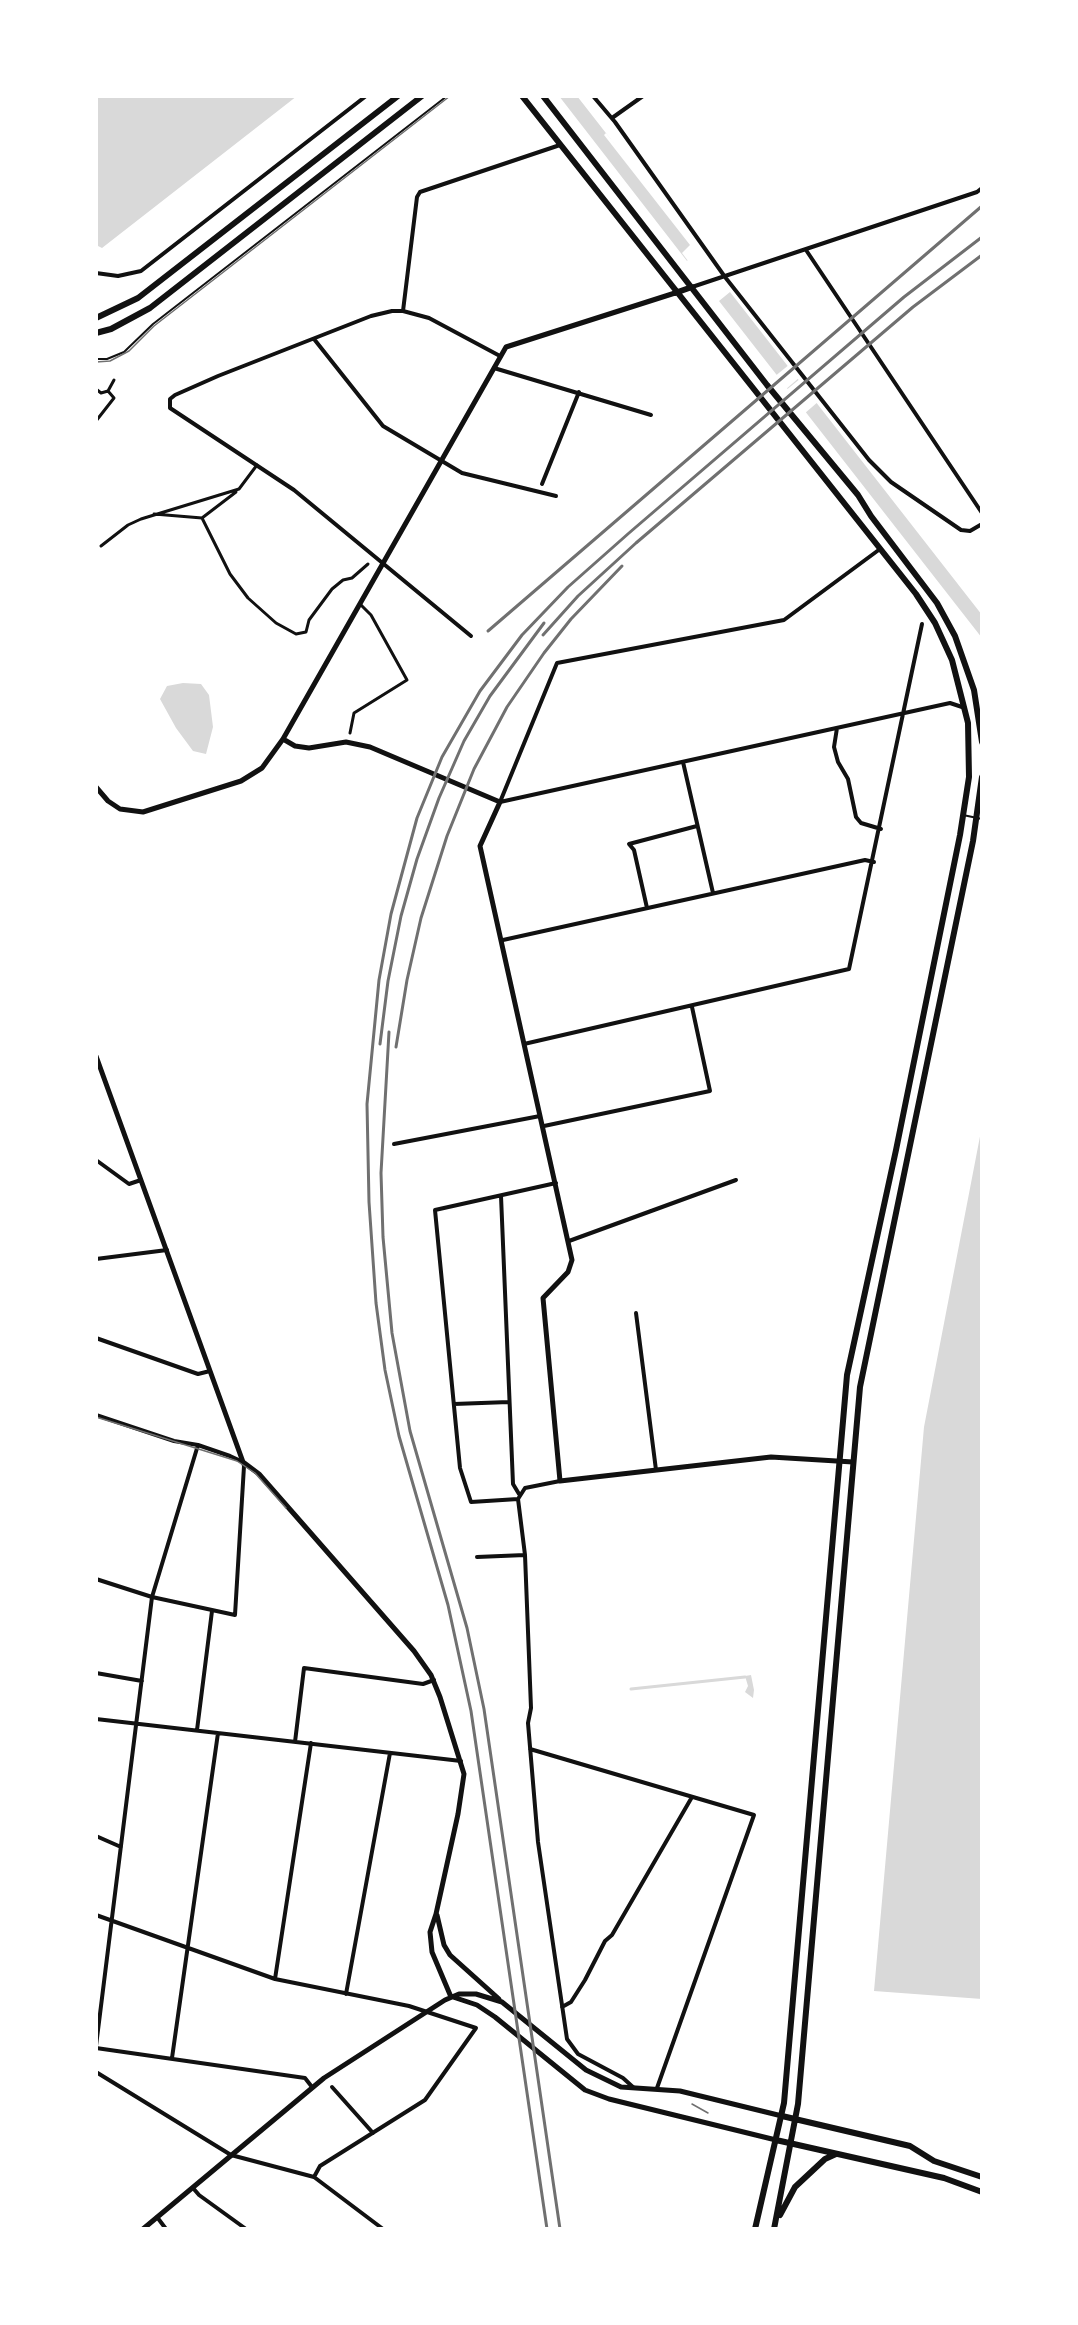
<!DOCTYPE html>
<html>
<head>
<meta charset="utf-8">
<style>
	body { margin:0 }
	#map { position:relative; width:1078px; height:2325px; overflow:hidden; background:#fff; font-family:Manrope,sans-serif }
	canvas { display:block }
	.frame { position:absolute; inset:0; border:98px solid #fff; pointer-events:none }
</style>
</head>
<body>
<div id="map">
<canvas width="1078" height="2325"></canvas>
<div class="frame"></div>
</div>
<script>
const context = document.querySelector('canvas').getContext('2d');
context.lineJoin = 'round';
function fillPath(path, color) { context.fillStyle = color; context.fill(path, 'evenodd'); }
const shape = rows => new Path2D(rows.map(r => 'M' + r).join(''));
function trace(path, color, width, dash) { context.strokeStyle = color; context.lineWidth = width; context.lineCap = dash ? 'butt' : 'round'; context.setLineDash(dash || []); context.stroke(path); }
const water = shape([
	[96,96,297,96,102,248,96,245],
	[559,96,577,96,698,251,687,261],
	[730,292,982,615,982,638,719,301],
	[183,683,201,684,209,695,213,727,206,754,193,751,176,728,160,699,167,686],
	[982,1126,982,1999,874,1991,924,1427],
	[751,1675,754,1690,753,1698,745,1692,748,1686,745,1676]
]);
const pier = shape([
	[606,133,683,226,681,228,693,243,695,242,701,250,688,261,682,253,690,245,604,135],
	[790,364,800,377,785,390,774,377],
	[801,378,819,401,804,414,785,391]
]);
const stream = shape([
	[631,1689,745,1677]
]);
const service = shape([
	[96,359,107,359,124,352,153,324,447,96],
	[963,815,982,819]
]);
const pedestrian = shape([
	[96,389,101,393,108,391,114,380],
	[96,421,114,398,108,391],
	[154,514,202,518,230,574,248,598,276,623,296,634,306,632,309,620,332,589,343,580,352,578,368,564],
	[202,518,236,492],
	[101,546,128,525,141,519,239,489,257,465],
	[350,733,354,713,407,680,371,615,360,604]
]);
const minor = shape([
	[593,96,615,122,725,277,869,460,891,482,961,530,970,531,982,524],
	[612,118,643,96],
	[806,250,982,513],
	[96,273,118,276,141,271,366,96],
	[692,287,977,192,982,188],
	[403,311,417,197,420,192,560,145],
	[314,339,383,426,462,473,556,496],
	[494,368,651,415],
	[542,484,579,392],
	[471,636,294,490,170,408,170,399,175,395,218,376,371,316,392,311,403,311,429,318,500,356],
	[837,728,834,747,838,762,848,779,856,817,861,823,881,829],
	[683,762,713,893],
	[500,802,557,663,784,620,880,549],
	[500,802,950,703,965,708],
	[96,822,96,827],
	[647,908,634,850,629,844,697,826],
	[503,940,865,860,874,862],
	[524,1044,849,969,922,624],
	[544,1126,710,1091,692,1007],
	[394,1144,540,1116],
	[96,1160,129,1184,141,1180],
	[501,1196,513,1484,519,1494],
	[569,1241,736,1180],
	[96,1259,167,1250],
	[636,1313,656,1470],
	[96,1338,198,1374,210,1371],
	[454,1404,509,1402],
	[96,1415,174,1441,198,1445,230,1456,243,1462,244,1466,235,1615,152,1597,96,1579],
	[560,1481,525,1488,518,1499,525,1555,531,1708,528,1723,538,1842,567,2039,578,2054,623,2078,634,2088],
	[518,1499,471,1502,460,1468,435,1210,556,1183],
	[477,1557,525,1555],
	[96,1673,142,1681],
	[96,1719,461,1761],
	[197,1730,212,1611],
	[295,1742,304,1668,423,1684,434,1680],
	[530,1749,754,1815,657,2088],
	[96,1836,121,1847],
	[96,1915,275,1979,409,2006,476,2028,425,2100,320,2166,314,2177],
	[275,1979,311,1743],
	[346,1994,390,1753],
	[562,2007,571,2002,585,1980,605,1941,612,1935,692,1797],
	[96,2046,152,1597,198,1445],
	[96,2048,305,2078,312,2087],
	[172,2058,218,1733],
	[96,2072,231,2155,314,2177,383,2229],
	[332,2087,373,2133],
	[193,2188,199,2195,246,2229],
	[157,2217,166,2229]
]);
const tertiary = shape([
	[283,739,295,746,309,748,346,742,370,747,500,802,480,846,572,1260,568,1272,543,1298,560,1481,771,1457,853,1462],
	[96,787,108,801,120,809,143,812,241,781,262,768,283,739,506,347,675,293],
	[96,1056,243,1462,259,1474,414,1651,431,1675,440,1697,464,1774,458,1814,436,1914,430,1932,432,1952,451,1997],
	[437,1915,444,1945,450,1955,499,1999],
	[453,1997,477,2005,495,2017,585,2090,609,2099,776,2140],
	[143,2229,324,2078,445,2000,459,1994,476,1994,502,2002,586,2070,621,2087,680,2091,782,2116]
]);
const secondary = shape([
	[96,318,138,298,398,96],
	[96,333,111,329,150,308,422,96]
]);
const primary = shape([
	[522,96,916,594,935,623,952,660,968,723,969,777,960,835,896,1150,847,1375,784,2103,755,2229],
	[543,96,767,385,858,495,871,516,937,603,955,636,974,690,982,742],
	[675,293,692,287],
	[782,2116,910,2146,934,2161,982,2177],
	[776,2140,944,2178,982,2192],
	[780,2215,795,2187,825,2159,836,2154],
	[774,2229,798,2104,860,1387,973,841,982,777]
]);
const tram = shape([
	[96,362,110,361,129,351,154,326,450,96],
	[96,1417,237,1461,255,1473,286,1508],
	[692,2104,708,2113]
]);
const rail = shape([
	[488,631,982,206],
	[543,635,578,596,636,543,913,307,982,255],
	[389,1032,381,1173,383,1237,392,1333,410,1431,467,1628,484,1709,560,2229],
	[380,1044,388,981,401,916,417,859,439,798,464,741,490,696,544,623],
	[396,1047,407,980,421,918,447,836,474,769,507,707,544,653,571,619,622,566],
	[547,2229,471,1711,448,1605,399,1436,385,1370,376,1303,369,1202,367,1104,379,980,391,914,417,818,442,757,480,691,522,635,568,587,629,533,904,297,982,237]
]);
fillPath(water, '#d9d9d9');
fillPath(pier, '#fff');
trace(stream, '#d9d9d9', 3);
trace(service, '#111', 2);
trace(pedestrian, '#111', 3);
trace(minor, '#111', 4);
trace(tertiary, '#111', 5);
trace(secondary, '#111', 6);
trace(primary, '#111', 6);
trace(tram, '#707070', 1.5);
trace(rail, '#707070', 3);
</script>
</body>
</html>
